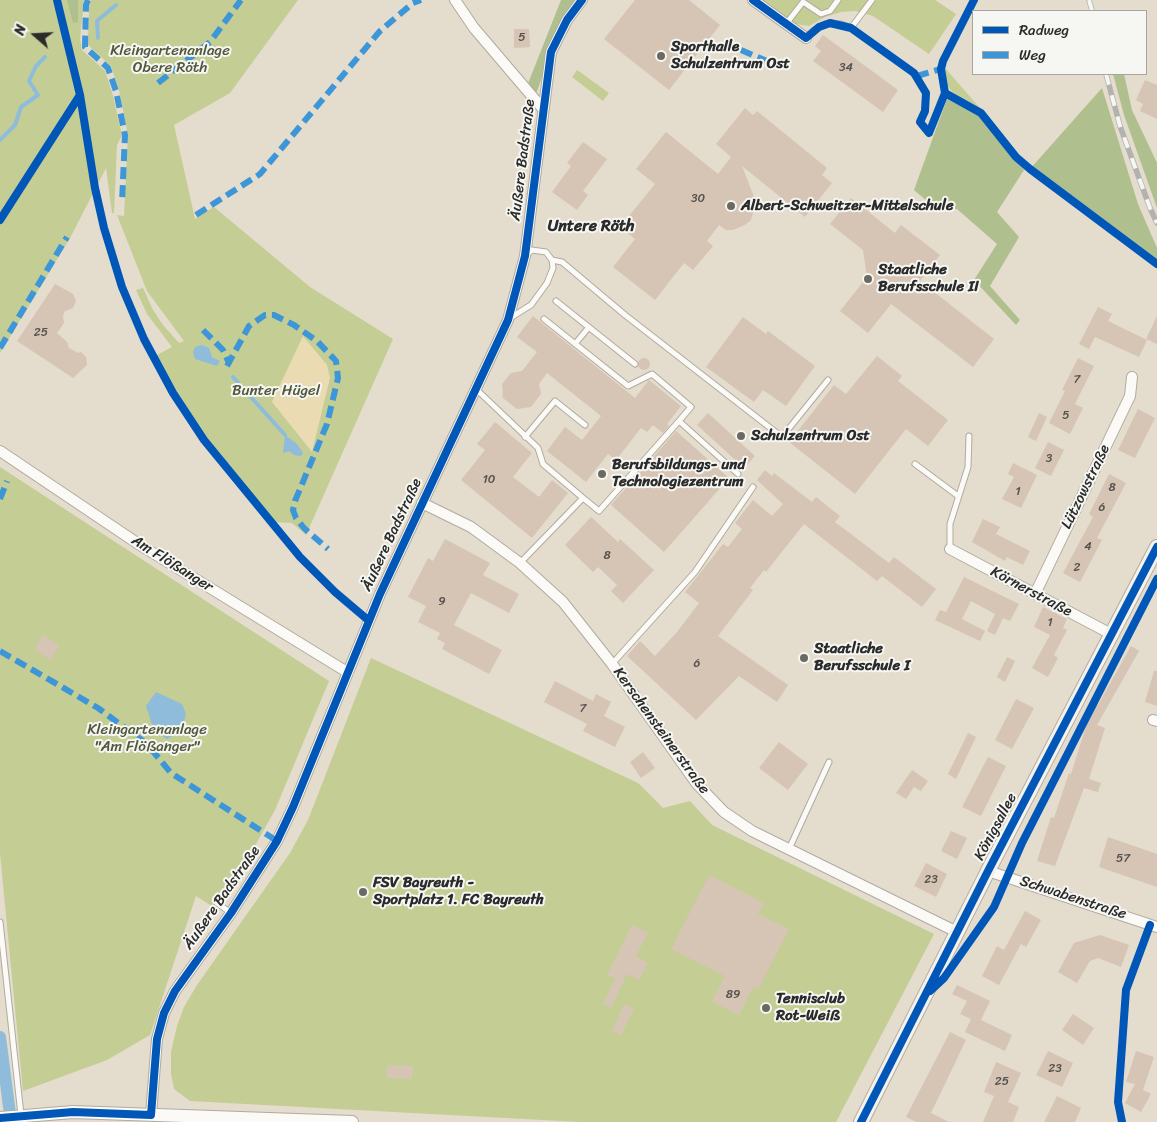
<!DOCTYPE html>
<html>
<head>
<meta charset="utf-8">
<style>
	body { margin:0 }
	#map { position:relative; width:1157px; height:1122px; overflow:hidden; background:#e4dccc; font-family:Sriracha,sans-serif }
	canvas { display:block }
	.legend { position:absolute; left:972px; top:10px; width:175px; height:65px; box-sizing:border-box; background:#f6f6f2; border:1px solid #a5a5a2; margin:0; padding:6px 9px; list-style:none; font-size:15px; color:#2b2b2b }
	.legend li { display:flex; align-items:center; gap:10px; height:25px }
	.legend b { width:25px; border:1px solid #a5a5a2 }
	.north { position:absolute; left:10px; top:10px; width:50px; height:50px; -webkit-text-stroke:4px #f6f6f2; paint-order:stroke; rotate:289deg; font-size:14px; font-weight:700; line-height:20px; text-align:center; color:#2b2b2b }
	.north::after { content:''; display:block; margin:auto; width:18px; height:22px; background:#2b2b2b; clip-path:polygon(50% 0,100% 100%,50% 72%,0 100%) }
</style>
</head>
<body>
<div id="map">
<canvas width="1157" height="1122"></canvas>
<ul class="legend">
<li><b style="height:6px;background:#0057b8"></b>Radweg</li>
<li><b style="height:6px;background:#3c96d7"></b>Weg</li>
</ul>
<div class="north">N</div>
</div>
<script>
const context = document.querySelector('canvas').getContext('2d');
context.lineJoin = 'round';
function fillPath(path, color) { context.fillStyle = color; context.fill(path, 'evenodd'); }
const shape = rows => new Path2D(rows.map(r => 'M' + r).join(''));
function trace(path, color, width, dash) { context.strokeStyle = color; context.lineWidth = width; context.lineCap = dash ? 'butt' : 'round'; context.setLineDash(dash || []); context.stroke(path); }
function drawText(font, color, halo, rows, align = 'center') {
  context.font = font + ' Sriracha,sans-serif'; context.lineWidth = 4; context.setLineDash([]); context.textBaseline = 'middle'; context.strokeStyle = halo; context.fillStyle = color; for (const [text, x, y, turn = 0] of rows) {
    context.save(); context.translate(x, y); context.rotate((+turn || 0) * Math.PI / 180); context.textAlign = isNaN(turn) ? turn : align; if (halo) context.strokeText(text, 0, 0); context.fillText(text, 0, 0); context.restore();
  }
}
const green = shape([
	[0,0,84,0,80,39,82,50,105,71,112,92,122,135,117,145,114,213,112,213,106,168,70,238,0,353],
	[91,0,298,0,230,93,174,125,195,219,214,207,310,287,393,339,306,535,292,523,271,522,205,439,174,391,155,356,172,347,147,314,136,290,143,288,153,310,163,325,179,343,184,341,147,291,117,215,124,216,128,135,119,90,111,66,88,45,89,6],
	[753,0,935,0,956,14,929,54,873,16,855,11,841,12,825,17,809,26,789,23],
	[945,68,979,107,952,92,945,81],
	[577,70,609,93,603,101,572,77],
	[0,467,329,681,275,810,221,906,218,910,196,896,150,1035,107,1060,23,1091,0,853],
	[371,658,638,783,663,808,690,801,712,825,934,934,836,1122,580,1122,190,1101,174,1089,171,1074,171,1052,177,1026,184,1007,197,985,290,853,308,820]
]);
const forest = shape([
	[67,0,78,0,78,22,73,23],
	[561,0,577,0,564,16,536,94,527,86],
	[1113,74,1124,74,1132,110,1157,163,1157,208,1124,115],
	[1102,88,1138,204,1157,248,1157,264,1030,169],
	[947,99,969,109,982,118,1024,170,997,212,1019,237,990,286,1020,320,1016,325,974,280,997,244,957,209,939,211,914,190]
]);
const sand = shape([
	[303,336,327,365,330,378,312,452,272,402]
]);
const water = shape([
	[202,345,209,348,212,357,220,361,217,366,195,359,193,352,195,347],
	[285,435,297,444,303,453,301,456,294,455,289,451,283,453],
	[156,692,182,704,186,714,182,730,167,739,154,731,146,706]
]);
const stream = shape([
	[98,38,97,21,116,5],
	[0,140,15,125,21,107,38,95,29,81,36,66,45,57],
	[233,377,285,435]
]);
const canal = shape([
	[0,1037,11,1122]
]);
const building = shape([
	[635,0,689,0,720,25,669,90,604,39],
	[514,29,529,29,530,47,514,48],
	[823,35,898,90,883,112,813,61,821,51,815,46],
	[1145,80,1157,85,1157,119,1140,111,1143,104,1136,100],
	[745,108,753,115,757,111,827,168,822,175,832,183,805,217,742,166,756,202,751,220,745,225,733,230,726,230,719,225,707,241,713,246,693,270,684,263,655,300,613,267,635,239,620,227,655,184,636,169,666,132,718,174,731,157,716,144],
	[583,142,607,159,583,191,588,195,577,210,552,192,571,166,567,163],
	[851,198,895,233,901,225,940,255,920,281,994,339,973,367,891,304,868,333,840,311,867,277,863,250,830,224],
	[55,284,73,294,76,301,73,308,65,311,63,316,64,323,57,333,67,342,69,348,78,353,81,352,86,357,87,365,73,378,17,341],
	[1098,307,1112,314,1108,321,1147,340,1139,357,1095,337,1089,349,1079,344],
	[533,316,635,398,649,380,681,406,667,424,669,426,663,433,653,425,647,432,641,428,616,460,608,454,586,482,547,451,565,427,582,440,601,416,547,373,539,384,541,394,531,407,517,409,503,398,502,384,511,373,522,371,537,352,517,337],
	[1157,316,1157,344,1146,339],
	[743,317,766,334,768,331,815,366,786,406,763,390,754,402,706,367],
	[877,356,902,376,898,381,948,420,928,446,906,429,855,494,789,442,834,385,846,394],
	[1078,358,1094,366,1075,404,1083,408,1070,434,1049,423,1065,391,1062,390],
	'638 364a6 6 0 1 1 12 0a6 6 0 1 1-12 0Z',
	[1138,409,1155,418,1135,458,1118,450],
	[708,413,755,456,744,468,697,425],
	[1039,413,1047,417,1036,441,1028,437],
	[495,422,532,453,513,477,539,497,552,480,568,493,532,538,461,480,485,450,477,444],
	[676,431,729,478,664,552,611,505],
	[1048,442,1064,450,1051,476,1035,468],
	[1013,463,1037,475,1021,508,1002,499,1014,477,1008,474],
	[765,470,772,476,774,473,812,502,816,497,840,516,835,522,889,563,894,557,936,589,922,607,882,576,877,581,804,524,766,572,764,570,750,588,753,590,718,636,788,685,777,702,739,676,696,720,627,656,640,641,655,656,677,632,699,603,685,592,723,544,728,547,742,529,735,523,753,500,772,516,783,504,757,480],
	[1109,474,1126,483,1097,538,1102,540,1080,582,1063,573,1093,517,1089,514],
	[591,517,618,542,620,539,654,570,623,603,611,591,617,585,598,567,593,572,565,545],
	[983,519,1000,527,996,534,1030,551,1023,565,1007,557,1005,561,972,542],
	[445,539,490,563,483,575,519,594,509,613,471,593,454,625,502,650,489,674,442,649,445,643,437,639,440,633,418,622,426,606,408,597,428,558,433,561],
	[964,577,1019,604,1010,621,1003,618,995,635,987,631,995,614,971,601,962,619,985,631,980,641,935,620,940,610,946,612],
	[1043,607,1067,619,1063,628,1067,630,1054,655,1058,658,1048,677,1032,668,1050,635,1034,627],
	[42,635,59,645,51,660,35,650],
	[1131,646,1139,651,1097,725,1105,728,1089,779,1101,783,1098,792,1084,788,1055,866,1037,861,1051,817,1054,818,1069,773,1071,774,1089,717,1096,704,1098,705],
	[1007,657,1015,661,1005,682,997,677],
	[1154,671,1157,671,1157,706,1145,702],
	[555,681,593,701,596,694,611,702,604,716,625,727,615,747,583,731,587,724,544,702],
	[1016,699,1034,708,1012,749,995,740],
	[968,733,976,737,956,779,948,774],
	[779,742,808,764,788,790,759,768],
	[643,752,655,768,641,778,630,762],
	[988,757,1006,766,981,816,962,807],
	[912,770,928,781,921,791,914,787,906,799,896,793],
	[951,831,967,838,957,859,941,851],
	[1108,837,1157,854,1157,887,1099,867],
	[926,863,947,874,936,897,914,886],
	[709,875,764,903,758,914,789,929,758,990,753,987,739,1015,712,1002,725,976,671,949],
	[1025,911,1041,920,1026,947,1021,944,999,985,982,976,997,946,1004,950],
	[632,925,648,933,636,956,648,963,639,980,627,974,611,1008,603,1004,615,979,607,975],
	[1100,935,1129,945,1121,967,1098,958,1090,961,1077,983,1058,972,1074,943],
	[957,985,990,1001,981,1020,1012,1035,1005,1051,965,1032,971,1019,960,1014,967,1001,952,994],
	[624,1004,634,1009,621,1035,612,1031],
	[1073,1014,1094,1028,1083,1045,1062,1030],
	[950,1032,966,1040,931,1113,949,1122,916,1122,906,1117],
	[1048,1051,1073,1063,1062,1087,1036,1075],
	[1136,1051,1154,1057,1143,1090,1151,1094,1141,1112,1125,1103,1135,1084,1126,1082],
	[996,1062,1021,1073,1008,1102,1019,1107,1013,1122,983,1122,994,1096,984,1092],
	[387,1065,413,1066,412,1079,387,1078],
	[1057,1096,1081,1108,1075,1122,1044,1122]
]);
const service = shape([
	[786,24,803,2,821,14,830,11,838,0],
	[851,28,872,0],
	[806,38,814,30,825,24,841,24,851,28,914,73,926,93,925,111,920,122],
	[552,260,562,262,625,315,782,437,828,380],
	[556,301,635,364],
	[510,318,531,305,547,283,553,268,552,260,546,252,532,250,526,255],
	[544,319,628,386,652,374,691,407,679,421],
	[575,344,589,327],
	[476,389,538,448,543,464,583,498],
	[525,437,555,401,585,425],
	[915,464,958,496],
	[950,549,950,524,968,467,969,436],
	[520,563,583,498,599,511,679,421,738,474],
	[612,664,695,572,753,487],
	[789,849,829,762],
	[222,896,217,903,231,913],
	[0,922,21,1115]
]);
const minor = shape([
	[455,0,474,28,543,109],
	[753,0,806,38],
	[0,451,140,545,347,672],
	[422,503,471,527,520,563,563,602,612,664,697,784,724,812,752,831,957,932],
	[950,549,1113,635],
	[1035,594,1130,396,1132,377],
	[1153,720,1157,721],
	[988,871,1157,927],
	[151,1115,157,1039,164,1013,175,991,231,913,277,841,293,807,380,594,508,320,525,256,551,52,567,20,582,0]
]);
const tertiary = shape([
	[0,1118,73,1112,352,1122]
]);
const secondary = shape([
	[861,1122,988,871,1157,547]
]);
const rail = shape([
	[1089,0,1092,11],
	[1106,74,1120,126,1150,208,1157,223]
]);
const quiet = shape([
	[88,0,86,5,85,47,108,68,116,91,125,135,122,203],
	[741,50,776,65],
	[917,76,941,69],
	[158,83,210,42,241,0],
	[196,215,260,174,380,31,413,3,421,0],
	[203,330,223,350,229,363],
	[0,348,67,237],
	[227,366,249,326,265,315,274,315,294,325,317,341,336,361,338,378,327,424,295,501,293,510,296,518,304,528,328,549],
	[0,499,7,481],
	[0,651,98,708,147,744,171,773,277,841]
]);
const cycleway = shape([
	[57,0,80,95,95,188,104,228,122,287,144,339,173,393,204,440,300,557,335,592,368,620],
	[753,0,806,38,819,27,830,23,851,28,914,73,926,93,925,111,920,122,929,133,945,93,941,69,943,61,974,0],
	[945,93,981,113,1016,157,1030,169,1157,264],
	[0,220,80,95],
	[930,991,944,978,994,907,1022,843,1157,579],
	[0,1118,73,1112,151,1115,157,1039,164,1013,175,991,231,913,277,841,293,807,380,594,508,320,525,256,551,52,567,20,582,0],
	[861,1122,988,871,1157,547],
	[1122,1122,1118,1102,1126,990,1150,925]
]);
const markers = [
	[661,56,5,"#6c6963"],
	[731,206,5,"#6c6963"],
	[868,279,5,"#6c6963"],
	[741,436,5,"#6c6963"],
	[602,474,5,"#6c6963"],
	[804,658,5,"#6c6963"],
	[363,892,5,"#6c6963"],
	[766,1008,5,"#6c6963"]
];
const numberNames = [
	["5",522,38],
	["34",846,68],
	["30",698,199],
	["25",41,333],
	["7",1077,380],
	["5",1066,416],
	["3",1049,459],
	["10",489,480],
	["8",1112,488],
	["1",1018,492],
	["6",1102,508],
	["4",1088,547],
	["8",607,556],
	["2",1077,568],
	["9",442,602],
	["1",1050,623],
	["6",697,664],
	["7",583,709],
	["57",1123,859],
	["23",931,880],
	["89",733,995],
	["23",1055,1069],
	["25",1002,1082]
];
const poiNames = [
	["Sporthalle",671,47],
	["Schulzentrum Ost",671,64],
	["Albert-Schweitzer-Mittelschule",741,206],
	["Staatliche",878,270],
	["Berufsschule II",878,287],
	["Schulzentrum Ost",751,436],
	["Berufsbildungs- und",612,465],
	["Technologiezentrum",612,482],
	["Staatliche",814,649],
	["Berufsschule I",814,666],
	["FSV Bayreuth -",373,883],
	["Sportplatz 1. FC Bayreuth",373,900],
	["Tennisclub",776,999],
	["Rot-Weiß",776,1016]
];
const parkNames = [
	["Kleingartenanlage",170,51],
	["Obere Röth",170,68],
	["Bunter Hügel",276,391],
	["Kleingartenanlage",147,730],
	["\"Am Flößanger\"",147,747]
];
const streetNames = [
	["Äußere Badstraße",523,160,-83],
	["Lützowstraße",1086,487,-64],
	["Äußere Badstraße",392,535,-65],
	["Am Flößanger",172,564,32],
	["Körnerstraße",1031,592,28],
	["Kerschensteinerstraße",661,731,54],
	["Königsallee",996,827,-62],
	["Äußere Badstraße",222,898,-55],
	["Schwabenstraße",1073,898,18]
];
const neighbourhoodNames = [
	["Untere Röth",591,227]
];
fillPath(green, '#c4cd94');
fillPath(forest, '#b0bf8e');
fillPath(sand, '#eadbb3');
fillPath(water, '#8ebcda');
trace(stream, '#8ebcda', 4);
trace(canal, '#8ebcda', 12);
fillPath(building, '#d6c5b5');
trace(service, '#b0aba1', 7);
trace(minor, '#b0aba1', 12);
trace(tertiary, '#b0aba1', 14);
trace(secondary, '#b0aba1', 16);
trace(service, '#fbfaf7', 5);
trace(minor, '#fbfaf7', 10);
trace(tertiary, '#fbfaf7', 12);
trace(secondary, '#f5f1ec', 14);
trace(rail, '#b3b2af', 5.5);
trace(rail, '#f6f6f2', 4, [11]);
trace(quiet, '#3c96d7', 6, [12, 6]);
trace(cycleway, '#0057b8', 8);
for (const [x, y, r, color] of markers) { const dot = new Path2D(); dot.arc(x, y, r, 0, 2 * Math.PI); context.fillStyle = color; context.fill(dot); trace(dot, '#f6f6f2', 2); }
drawText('12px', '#56524e', null, numberNames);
drawText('bold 15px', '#2b2b2b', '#f6f6f2', poiNames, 'left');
drawText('15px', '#51583d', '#f6f6f2', parkNames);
drawText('15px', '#2b2b2b', '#f6f6f2', streetNames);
drawText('bold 16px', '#2b2b2b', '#f6f6f2', neighbourhoodNames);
</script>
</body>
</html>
